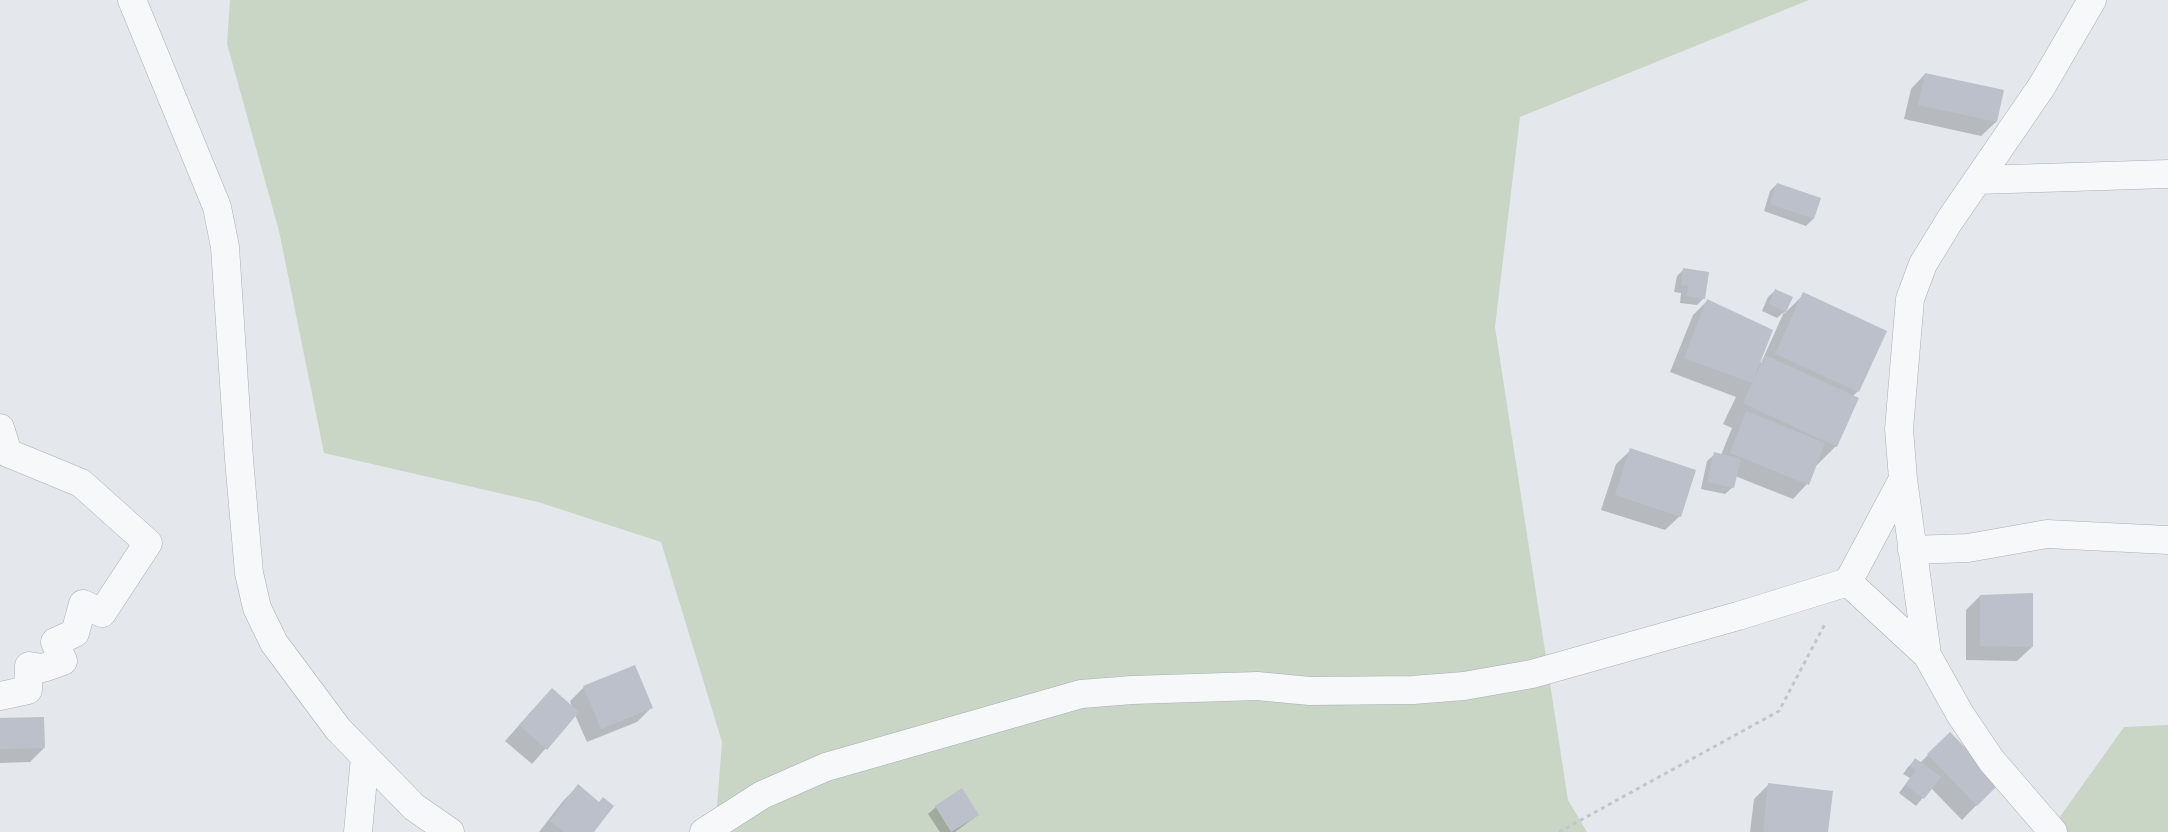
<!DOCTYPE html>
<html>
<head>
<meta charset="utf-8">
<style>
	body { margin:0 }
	canvas { display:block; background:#e4e7ec }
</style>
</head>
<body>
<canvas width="2168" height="832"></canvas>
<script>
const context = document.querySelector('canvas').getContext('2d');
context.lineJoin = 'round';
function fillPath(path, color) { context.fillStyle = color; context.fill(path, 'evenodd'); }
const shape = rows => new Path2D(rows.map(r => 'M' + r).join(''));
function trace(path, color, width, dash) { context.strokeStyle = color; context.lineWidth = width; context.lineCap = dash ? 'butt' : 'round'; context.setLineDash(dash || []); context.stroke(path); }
const green = shape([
	[230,0,1809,0,1520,117,1495,327,1568,800,1587,832,715,832,722,742,661,542,538,502,324,453,279,231,227,44],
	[2168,725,2168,832,2049,832,2124,727]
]);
const shadow = shape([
	[1925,74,2002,91,1996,122,1981,136,1904,119,1911,89],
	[1777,184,1820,199,1813,219,1806,226,1764,211,1770,191],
	[1684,269,1704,298,1697,305,1680,303,1681,293,1674,292,1677,276],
	[1776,290,1791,297,1784,314,1804,294,1858,391,1853,396,1836,446,1815,467,1807,484,1793,499,1735,476,1733,487,1725,494,1701,489,1707,461,1715,454,1721,455,1732,428,1723,424,1736,397,1670,372,1693,315,1708,300,1761,363,1784,312,1777,318,1762,311,1768,297],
	[1631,450,1680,516,1665,530,1601,510,1616,464],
	[1980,596,2032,647,2017,661,1966,660,1966,610],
	[584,687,652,707,637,722,587,742,575,715,532,764,505,741,538,704,572,707,570,701],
	[0,719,44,748,30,762,0,763],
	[1950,733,1998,783,1962,820,1931,788,1916,806,1899,793,1910,778,1903,774,1908,767,1915,760,1920,763],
	[1768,785,1827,832,1750,832,1754,799],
	[578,786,592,832,539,832,563,801],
	[936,807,978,815,955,832,940,832,928,814]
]);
const building = shape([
	[1925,73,2004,90,1997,122,1918,105],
	[1777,183,1821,198,1814,219,1770,204],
	[1683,268,1709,272,1705,299,1687,296,1688,286,1681,285],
	[1775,289,1793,297,1786,312,1769,304],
	[1803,292,1887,331,1859,392,1775,354],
	[1707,299,1773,330,1752,383,1684,358],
	[1765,355,1859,398,1837,447,1743,403],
	[1746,411,1825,443,1809,485,1730,453],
	[1630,448,1696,470,1681,517,1615,495],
	[1714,452,1741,459,1734,488,1707,482],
	[2033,593,2033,647,1980,646,1980,595],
	[635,665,653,708,601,729,583,686],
	[552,688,579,712,547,750,519,725],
	[44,717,45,748,0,749,0,718],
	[1950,732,2000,783,1977,806,1927,754],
	[1915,758,1941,777,1924,799,1905,785,1916,771,1910,766],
	[1768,783,1833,791,1828,832,1763,832],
	[578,784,599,802,603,797,614,806,594,832,564,832,550,821],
	[962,788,979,815,951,832,935,806]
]);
const path = shape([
	[1559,832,1779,711,1826,622]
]);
const minor = shape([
	[132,0,217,207,225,247,239,459,249,573,257,608,274,643,338,729,414,807,450,832],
	[1978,180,2168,174],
	[0,428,8,453,81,483,148,543,102,613,83,604,75,633,55,642,63,661,43,668,29,666,28,690,0,696],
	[1903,479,1927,655],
	[1912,550,1968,548,2047,534,2168,540],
	[1848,582,1927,655,1960,714,1991,760,2053,832],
	[358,832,365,757],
	[704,832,762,795,826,767,1081,694,1132,690,1257,686,1310,691,1413,690,1464,686,1532,674,1738,616,1848,582,1903,479,1899,429,1910,299,1923,264,1950,220,2042,86,2092,0]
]);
fillPath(green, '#c9d6c5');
fillPath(shadow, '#0003');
fillPath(building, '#bbc0ca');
trace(minor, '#a9aeb7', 29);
trace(path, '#c2c5cb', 3, [4, 4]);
trace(minor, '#f7f8fa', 28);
</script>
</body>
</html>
